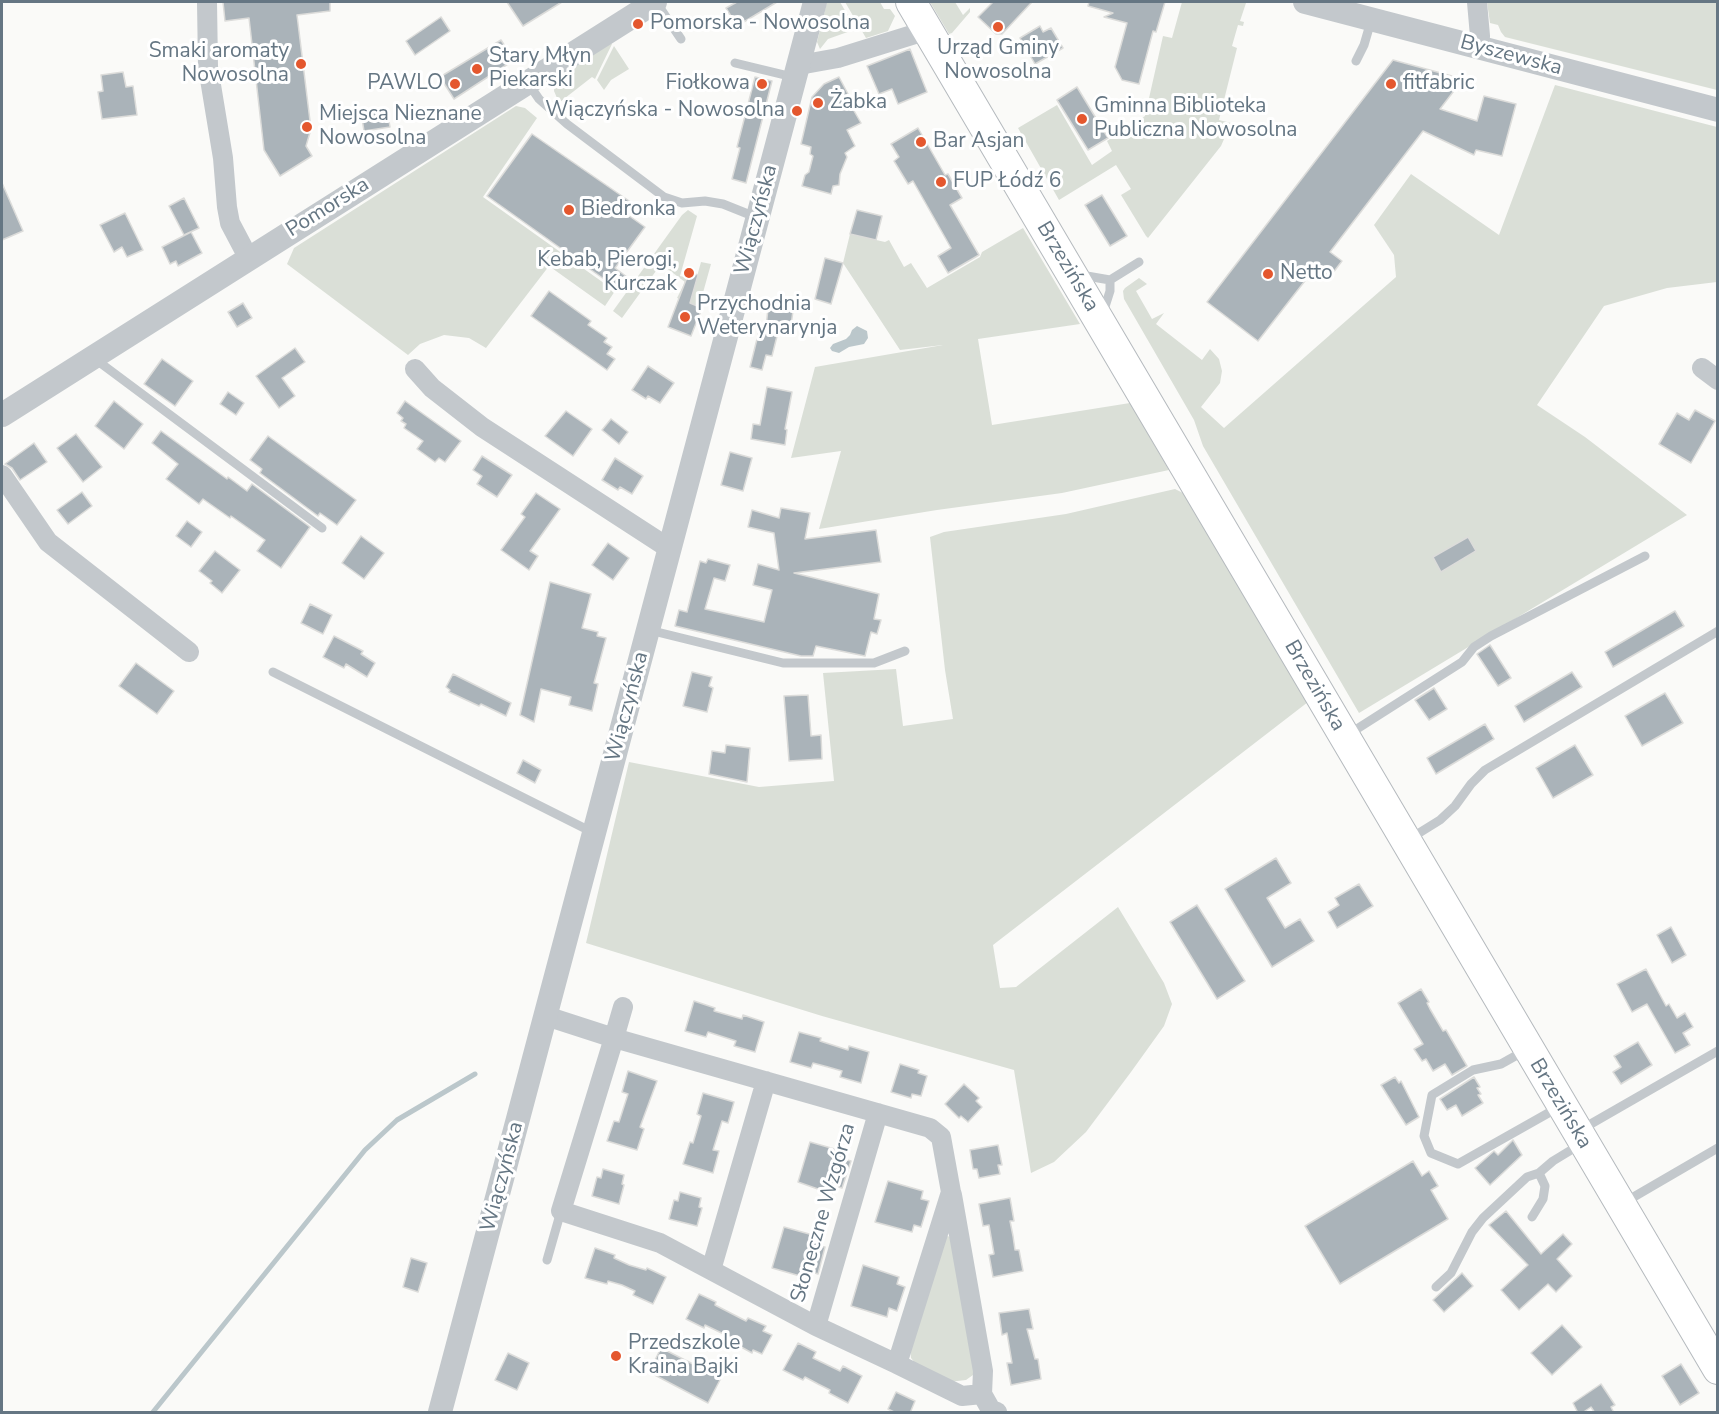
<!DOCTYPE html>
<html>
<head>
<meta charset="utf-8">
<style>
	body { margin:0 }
	#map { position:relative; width:1719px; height:1414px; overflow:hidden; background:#fafaf8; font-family:"Nunito Sans",sans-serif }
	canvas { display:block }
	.frame { position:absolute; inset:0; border:3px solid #657683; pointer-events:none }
</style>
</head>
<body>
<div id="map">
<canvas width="1719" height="1414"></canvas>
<div class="frame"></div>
</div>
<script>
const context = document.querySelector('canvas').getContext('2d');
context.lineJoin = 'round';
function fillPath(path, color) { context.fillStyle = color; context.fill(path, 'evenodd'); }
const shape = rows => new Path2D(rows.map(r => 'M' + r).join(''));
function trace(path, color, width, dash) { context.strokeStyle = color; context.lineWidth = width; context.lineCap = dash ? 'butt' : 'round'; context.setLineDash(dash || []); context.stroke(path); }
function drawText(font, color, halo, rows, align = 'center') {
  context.font = font + ' "Nunito Sans",sans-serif'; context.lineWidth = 6; context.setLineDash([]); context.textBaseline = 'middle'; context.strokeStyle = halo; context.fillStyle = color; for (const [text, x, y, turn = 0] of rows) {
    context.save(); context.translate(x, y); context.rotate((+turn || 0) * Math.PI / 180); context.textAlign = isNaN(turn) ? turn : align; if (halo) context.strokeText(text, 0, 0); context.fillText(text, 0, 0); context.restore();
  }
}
const green = shape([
	[827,2,840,2,856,29,828,39,820,49,817,42],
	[845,2,880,2,884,9,890,9,895,16,888,31,866,38],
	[930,2,955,2,963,15,970,8,970,12,952,33,949,34],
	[1182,2,1246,3,1240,21,1244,22,1243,26,1238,25,1232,46,1237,48,1219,120,1231,123,1221,146,1148,238,1146,236,1121,195,1131,189,1116,165,1059,200,1018,128,1057,105,1092,165,1112,151,1107,141,1145,116,1163,36,1172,38],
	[1487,2,1717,2,1717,90,1505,37,1501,32,1498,25,1490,23],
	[610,43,612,44,595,79,592,77,560,102,568,112,564,114,559,110,552,102,557,98,554,91,555,83,562,74],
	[614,46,629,69,611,80,604,90,597,80],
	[1555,85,1717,127,1717,282,1667,288,1604,306,1537,405,1585,437,1687,515,1359,713,1203,446,1194,420,1124,299,1123,291,1125,288,1139,278,1147,284,1136,291,1152,319,1164,313,1156,324,1202,360,1210,349,1219,359,1222,371,1220,383,1201,407,1224,428,1396,277,1394,255,1374,225,1411,174,1499,235],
	[516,106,525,108,537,118,483,197,615,291,605,306,549,266,486,348,469,338,444,335,420,344,408,355,287,264,294,248],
	[688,210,697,216,680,276,696,280,701,262,711,264,699,307,677,298,685,282,661,264,622,318,613,311,682,215],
	[1023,228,1080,324,978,339,992,425,1130,403,1169,470,1062,493,937,510,819,529,841,451,791,458,815,367,943,345,900,350,843,263,850,234,885,242,889,240,904,267,911,263,927,288,980,257,982,252],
	[1175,489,1185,494,1308,702,993,945,1000,988,1016,987,1118,907,1164,983,1172,1004,1164,1026,1131,1072,1086,1132,1054,1162,1031,1173,1014,1070,822,1016,586,943,629,762,759,787,834,781,823,673,896,669,903,726,953,719,945,670,930,537,944,532,1066,514],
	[947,1236,951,1237,976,1369,973,1375,966,1380,949,1382,915,1363,911,1358,910,1348]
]);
const water = shape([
	[857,326,867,331,868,338,864,344,849,347,839,353,832,351,830,348,833,344,846,339,850,335,852,330]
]);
const stream = shape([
	[153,1412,365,1150,397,1120,475,1074]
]);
const building = shape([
	[223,2,330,2,330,11,297,15,311,129,306,146,312,156,280,176,264,150,249,18,225,21,223,2],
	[507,2,562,2,523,26,507,2],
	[737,2,777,2,737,26,726,8,737,2],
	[993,2,1032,2,1002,34,996,34,978,17,993,2],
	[1089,2,1165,2,1156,32,1153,31,1139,84,1122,80,1115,67,1127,23,1104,17,1113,13,1088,6,1089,2],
	[441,17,450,31,415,55,406,41,441,17],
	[1040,26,1043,32,1051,28,1063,48,1035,64,1020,38,1040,26],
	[501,40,514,60,454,99,440,77,501,40],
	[910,49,927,92,898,104,892,89,879,94,867,66,910,49],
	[1393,60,1463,79,1440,109,1477,121,1484,96,1516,104,1502,156,1476,150,1474,155,1423,131,1330,252,1342,261,1329,278,1315,268,1258,341,1207,302,1393,60],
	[123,72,126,87,133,86,137,115,102,119,98,92,103,91,101,75,123,72],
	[755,77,772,81,746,183,732,179,740,148,737,147,755,77],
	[839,77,848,94,846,97,861,123,847,130,855,146,845,153,847,157,840,174,839,185,833,186,831,194,802,186,805,175,809,172,813,156,810,154,811,147,801,144,812,97,824,84,839,77],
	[1077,87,1108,138,1088,150,1057,100,1077,87],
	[387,108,390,127,364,131,361,112,387,108],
	[918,128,945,175,948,174,962,198,950,205,979,255,948,273,938,256,951,248,913,181,908,184,894,161,899,157,891,144,918,128],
	[532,134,635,205,628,215,645,227,615,268,627,277,618,289,487,196,532,134],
	[2,183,23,231,2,240,2,183],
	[1102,195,1127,236,1110,246,1085,205,1102,195],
	[184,198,199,228,184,235,169,206,184,198],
	[857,210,882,216,876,240,850,234,857,210],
	[125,213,143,250,127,257,122,247,114,252,100,225,125,213],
	[191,232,202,253,178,266,176,261,170,264,162,247,191,232],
	[825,258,843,263,831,304,815,299,825,258],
	[689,272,698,275,690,303,702,308,691,336,668,327,689,272],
	[549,291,591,321,588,325,607,338,604,342,612,347,607,354,615,359,607,370,531,316,549,291],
	[243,303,252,318,237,327,228,312,243,303],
	[768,308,793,311,791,325,780,324,772,356,766,355,762,370,750,367,760,327,766,328,768,308],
	[295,348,305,362,282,378,295,396,279,408,256,376,295,348],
	[162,359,193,381,175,406,144,384,162,359],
	[648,366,674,383,660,403,648,396,646,399,632,390,648,366],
	[767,387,792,392,785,429,787,430,785,445,751,439,753,424,760,425,767,387],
	[228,392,244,403,236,415,220,404,228,392],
	[114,401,143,424,124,449,95,426,114,401],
	[405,401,461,441,445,462,439,458,435,462,417,449,423,441,404,428,406,424,401,421,403,418,397,413,405,401],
	[1695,410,1715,421,1691,463,1659,444,1677,413,1689,420,1695,410],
	[566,411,592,429,573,456,545,436,566,411],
	[611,419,628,432,619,444,602,430,611,419],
	[161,431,227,479,228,477,247,491,252,484,310,527,281,568,257,551,265,540,231,516,230,518,203,499,199,504,166,479,178,464,152,443,161,431],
	[76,434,102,467,83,482,57,448,76,434],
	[268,436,356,500,337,525,320,513,318,516,260,473,262,469,250,460,268,436],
	[34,443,47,462,20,480,12,468,5,464,34,443],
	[730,452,752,458,743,491,721,485,730,452],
	[482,456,512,475,497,497,477,484,482,476,473,470,482,456],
	[615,458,643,476,632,494,620,487,618,490,602,480,615,458],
	[82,492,92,506,68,524,57,510,82,492],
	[536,493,560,509,530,551,538,556,529,570,501,550,525,517,521,514,536,493],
	[781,508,810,513,805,539,876,530,881,562,794,573,879,594,874,619,881,620,877,634,871,632,865,656,816,646,813,656,801,656,675,626,679,610,687,612,700,561,706,563,708,559,730,565,725,581,714,578,705,609,764,622,772,590,753,585,758,564,779,570,774,533,748,527,752,510,779,518,781,508],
	[187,521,202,532,191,547,176,536,187,521],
	[361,536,384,553,364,579,342,563,361,536],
	[1468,537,1476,551,1441,572,1433,557,1468,537],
	[608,543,629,558,613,580,592,565,608,543],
	[215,551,240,570,222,593,210,583,212,581,199,571,215,551],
	[550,582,591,594,582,628,598,632,597,636,606,638,594,683,598,684,592,711,569,705,571,697,541,689,534,722,520,715,550,582],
	[310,604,332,615,323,634,301,623,310,604],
	[1675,611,1684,626,1613,667,1605,652,1675,611],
	[334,636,363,651,361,654,375,663,367,677,346,664,344,668,323,657,334,636],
	[1490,645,1511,678,1498,686,1477,654,1490,645],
	[136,663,174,691,157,714,119,686,136,663],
	[692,672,712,677,709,686,713,688,707,712,683,706,692,672],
	[1572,672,1582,687,1524,722,1515,706,1572,672],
	[453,674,511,703,506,716,481,704,479,706,449,692,450,690,446,687,453,674],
	[1434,688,1447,709,1429,720,1415,700,1434,688],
	[1665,693,1683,723,1642,746,1625,716,1665,693],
	[808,695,811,736,821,735,822,759,789,761,784,696,808,695],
	[1485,724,1494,739,1436,774,1427,758,1485,724],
	[726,745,750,748,747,782,709,774,712,751,725,753,726,745],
	[1575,745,1593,775,1553,798,1536,768,1575,745],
	[523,760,541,770,535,783,517,773,523,760],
	[1276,858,1291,883,1267,898,1285,928,1300,919,1314,941,1272,967,1225,889,1276,858],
	[1359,884,1373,906,1337,928,1328,912,1339,905,1335,898,1359,884],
	[1197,905,1245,981,1217,999,1170,922,1197,905],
	[1671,927,1686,955,1672,963,1657,935,1671,927],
	[1646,969,1666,1006,1669,1004,1677,1018,1685,1013,1693,1027,1683,1033,1690,1045,1675,1053,1647,1004,1632,1012,1617,984,1646,969],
	[1421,989,1429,1002,1427,1003,1430,1009,1443,1031,1446,1030,1467,1066,1452,1075,1445,1064,1433,1071,1426,1059,1422,1061,1414,1049,1423,1044,1398,1003,1421,989],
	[694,1001,715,1008,714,1011,742,1019,743,1015,764,1022,755,1052,734,1046,736,1041,708,1032,706,1037,685,1031,694,1001],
	[799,1032,821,1038,820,1041,848,1050,849,1046,869,1052,861,1083,840,1077,842,1071,828,1067,813,1063,811,1068,790,1062,799,1032],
	[1638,1042,1652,1065,1621,1084,1613,1072,1621,1067,1614,1056,1638,1042],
	[900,1064,919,1070,918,1073,927,1076,921,1096,912,1094,911,1098,891,1092,900,1064],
	[628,1071,657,1081,640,1127,644,1129,637,1150,607,1141,614,1121,619,1122,628,1094,622,1092,628,1071],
	[1395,1077,1399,1083,1401,1081,1419,1117,1406,1125,1381,1085,1395,1077],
	[1474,1077,1480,1087,1477,1088,1481,1094,1478,1095,1483,1103,1462,1116,1456,1105,1447,1110,1440,1099,1474,1077],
	[964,1084,979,1098,976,1101,982,1107,968,1122,961,1116,959,1118,945,1104,964,1084],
	[703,1093,734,1102,728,1123,722,1121,713,1150,719,1151,713,1173,683,1164,690,1142,693,1143,701,1116,697,1114,703,1093],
	[1513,1140,1522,1155,1490,1185,1475,1168,1494,1151,1498,1155,1513,1140],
	[810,1142,845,1152,842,1159,851,1161,842,1188,835,1186,832,1194,798,1182,810,1142],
	[998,1145,1002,1165,998,1165,1000,1174,979,1178,977,1169,973,1169,970,1150,998,1145],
	[1413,1161,1422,1176,1429,1171,1438,1186,1431,1190,1448,1219,1340,1284,1305,1226,1413,1161],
	[603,1169,624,1175,622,1184,624,1185,619,1204,592,1196,597,1177,601,1178,603,1169],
	[888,1181,923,1191,921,1199,929,1201,921,1227,914,1225,912,1232,875,1222,888,1181],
	[680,1192,701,1198,699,1207,702,1208,697,1226,669,1219,674,1200,678,1201,680,1192],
	[1010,1198,1014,1221,1010,1221,1013,1236,1015,1250,1019,1250,1023,1271,993,1277,989,1255,994,1254,989,1225,983,1226,979,1204,1010,1198],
	[1506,1211,1541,1254,1563,1234,1572,1244,1557,1259,1572,1276,1556,1292,1548,1284,1519,1310,1501,1290,1528,1265,1489,1225,1506,1211],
	[784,1227,820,1237,817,1246,825,1247,818,1274,809,1271,807,1278,772,1268,784,1227],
	[595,1248,615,1255,614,1258,629,1265,646,1270,647,1268,666,1277,653,1304,633,1295,635,1291,622,1285,608,1281,607,1284,585,1278,595,1248],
	[411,1258,427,1263,418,1292,403,1287,411,1258],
	[863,1265,899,1277,897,1284,905,1287,897,1311,889,1308,887,1317,851,1306,863,1265],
	[1462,1273,1473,1286,1444,1312,1433,1300,1462,1273],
	[699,1294,716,1302,715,1305,746,1321,748,1318,766,1326,763,1331,772,1335,762,1354,753,1350,752,1353,734,1343,736,1340,705,1325,704,1328,686,1319,699,1294],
	[1029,1309,1033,1329,1027,1329,1035,1359,1038,1359,1041,1379,1011,1385,1007,1363,1012,1363,1007,1333,1002,1335,999,1313,1029,1309],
	[1562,1325,1582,1347,1552,1375,1531,1353,1562,1325],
	[798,1343,816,1352,813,1358,840,1371,843,1366,862,1376,848,1403,829,1393,830,1390,818,1384,805,1377,803,1380,783,1370,798,1343],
	[661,1348,721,1378,708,1403,649,1372,661,1348],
	[508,1353,529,1363,517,1390,495,1380,508,1353],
	[1681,1364,1699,1393,1680,1405,1662,1376,1681,1364],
	[1601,1384,1615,1405,1611,1407,1614,1413,1595,1413,1591,1407,1582,1413,1578,1413,1573,1403,1601,1384],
	[896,1392,915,1401,910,1413,896,1413,888,1409,896,1392]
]);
const service = shape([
	[656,2,681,39],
	[1356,61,1364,45,1371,21],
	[735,63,793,77],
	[528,83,539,99,567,124,664,197,682,203,705,201,723,204,758,218],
	[1081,275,1110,280,1139,262],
	[1103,313,1110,291,1110,280],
	[95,359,322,528],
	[649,630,783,663,874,663,905,651],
	[273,672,592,832],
	[1349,734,1462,662,1474,647,1491,636,1645,556],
	[1411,838,1440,820,1455,806,1471,784,1485,770,1718,631],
	[1526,1050,1501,1064,1473,1070,1432,1095,1424,1136,1431,1153,1458,1164,1559,1107],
	[1582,1129,1718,1051],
	[1625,1202,1718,1148],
	[1532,1217,1543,1199,1545,1186,1539,1173],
	[547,1260,561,1211],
	[1436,1287,1451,1273,1472,1232,1483,1218,1527,1177,1539,1173,1553,1161,1581,1144]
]);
const minor = shape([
	[207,2,208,67,223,158,227,207,230,223,249,259],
	[1477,2,1480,36,1479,47],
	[799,65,838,58,928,30],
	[1702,368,1718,380],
	[415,369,432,388,482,427,670,549],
	[2,475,48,542,189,652],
	[546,1016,614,1038,930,1128,941,1137,951,1192,897,1364,816,1326,660,1243,561,1211,614,1038,623,1007],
	[952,1195,983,1371,982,1394],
	[711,1270,766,1081],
	[816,1326,878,1113],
	[897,1364,962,1396,982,1394,991,1410,997,1412]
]);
const tertiary = shape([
	[1305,2,1718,110],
	[2,415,655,2],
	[440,1412,815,2]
]);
const primary = shape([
	[911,2,1718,1369]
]);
const markers = [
	[638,24,6,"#e4572e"],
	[998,27,6,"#e4572e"],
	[301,64,6,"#e4572e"],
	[477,69,6,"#e4572e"],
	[455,84,6,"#e4572e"],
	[762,84,6,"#e4572e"],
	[1391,84,6,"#e4572e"],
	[818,103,6,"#e4572e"],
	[797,111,6,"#e4572e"],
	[1082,119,6,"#e4572e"],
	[307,127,6,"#e4572e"],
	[921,142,6,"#e4572e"],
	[941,182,6,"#e4572e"],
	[569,210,6,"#e4572e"],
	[689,273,6,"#e4572e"],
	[1268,274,6,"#e4572e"],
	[685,317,6,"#e4572e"],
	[616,1356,6,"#e4572e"]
];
const poiNames = [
	["Pomorska - Nowosolna",650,24],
	["Urząd Gminy",998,49,"center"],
	["Nowosolna",998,73,"center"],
	["Smaki aromaty",289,52,"right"],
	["Nowosolna",289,76,"right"],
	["Stary Młyn",489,57],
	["Piekarski",489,81],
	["PAWLO",443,84,"right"],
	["Fiołkowa",750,84,"right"],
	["fitfabric",1403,84],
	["Żabka",830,103],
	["Gminna Biblioteka",1094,107],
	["Publiczna Nowosolna",1094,131],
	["Wiączyńska - Nowosolna",785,111,"right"],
	["Miejsca Nieznane",319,115],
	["Nowosolna",319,139],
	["Bar Asjan",933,142],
	["FUP Łódź 6",953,182],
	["Biedronka",581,210],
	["Kebab, Pierogi,",677,261,"right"],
	["Kurczak",677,285,"right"],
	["Netto",1280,274],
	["Przychodnia",697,305],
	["Weterynarynja",697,329],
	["Przedszkole",628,1344],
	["Kraina Bajki",628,1368]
];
const streetNames = [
	["Byszewska",1511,56,15],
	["Pomorska",328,208,-32],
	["Wiączyńska",757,220,-75],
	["Brzezińska",1067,267,59],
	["Brzezińska",1314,686,60],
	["Wiączyńska",628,707,-75],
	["Brzezińska",1560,1104,59],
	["Wiączyńska",503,1177,-75],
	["Słoneczne Wzgórza",824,1213,-74]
];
fillPath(green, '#dadfd7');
fillPath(water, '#bbc7cb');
trace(stream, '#bbc7cb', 5);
fillPath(building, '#aab3b9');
trace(building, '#dcdcda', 1.5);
trace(primary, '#b5babe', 32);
trace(service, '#c3c8cc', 9);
trace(minor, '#c3c8cc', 20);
trace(tertiary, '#c3c8cc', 24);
trace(primary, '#fff', 30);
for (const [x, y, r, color] of markers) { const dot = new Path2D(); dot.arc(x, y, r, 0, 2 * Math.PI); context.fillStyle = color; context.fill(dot); trace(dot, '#fff', 2); }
drawText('21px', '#657683', '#fff', poiNames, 'left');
drawText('21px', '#657683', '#fff', streetNames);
</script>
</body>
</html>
